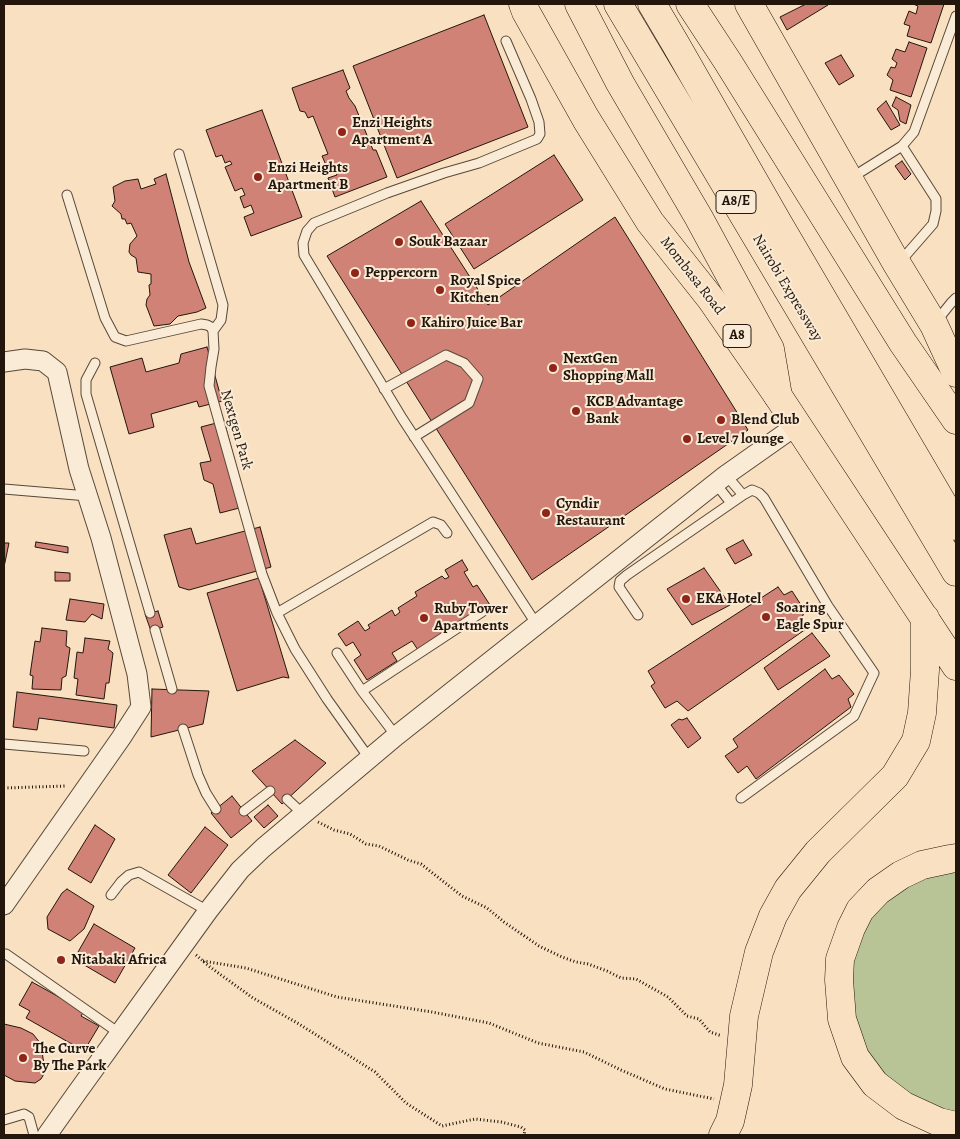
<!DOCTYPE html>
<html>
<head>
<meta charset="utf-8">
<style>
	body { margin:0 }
	#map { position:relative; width:960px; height:1139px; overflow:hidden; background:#f8e0c0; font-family:Alegreya,serif }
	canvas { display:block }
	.frame { position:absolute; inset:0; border:5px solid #23160c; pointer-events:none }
</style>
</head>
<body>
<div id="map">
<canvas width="960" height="1139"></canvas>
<div class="frame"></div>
</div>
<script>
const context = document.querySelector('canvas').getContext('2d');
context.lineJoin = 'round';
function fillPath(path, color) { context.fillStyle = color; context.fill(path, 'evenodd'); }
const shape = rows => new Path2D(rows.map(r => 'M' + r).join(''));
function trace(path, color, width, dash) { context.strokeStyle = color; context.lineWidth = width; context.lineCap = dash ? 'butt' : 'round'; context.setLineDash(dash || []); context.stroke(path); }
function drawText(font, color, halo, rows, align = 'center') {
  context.font = font + ' Alegreya,serif'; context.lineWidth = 4; context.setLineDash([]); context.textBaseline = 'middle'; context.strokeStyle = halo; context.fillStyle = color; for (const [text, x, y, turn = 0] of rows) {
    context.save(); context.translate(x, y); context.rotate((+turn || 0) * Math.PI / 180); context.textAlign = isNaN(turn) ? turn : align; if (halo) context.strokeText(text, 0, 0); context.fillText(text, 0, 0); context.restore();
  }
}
const green = shape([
	[956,871,956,1117,943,1117,874,1071,848,997,851,962,863,928,892,894,926,877]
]);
const building = shape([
	[806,4,827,4,828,5,787,30,780,17,806,4],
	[913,4,944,4,931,43,907,36,910,26,904,24,909,11,916,14,918,6,913,4],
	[484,15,528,127,397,178,353,66,484,15],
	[909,42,927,48,911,97,890,90,893,80,887,75,891,67,895,68,897,63,892,59,896,49,905,52,909,42],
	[841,55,854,76,839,85,825,63,841,55],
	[343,70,350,88,346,91,349,98,355,106,373,150,376,150,387,177,335,197,328,178,337,175,332,163,326,165,322,156,328,154,313,116,308,118,305,112,300,111,292,88,343,70],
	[896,97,911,105,906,124,900,121,898,110,892,106,896,97],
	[886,101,900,125,891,130,877,109,886,101],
	[262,110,302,217,251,236,244,217,254,213,251,205,244,208,240,197,245,195,242,188,235,191,225,167,232,164,230,161,225,163,222,155,216,157,206,130,262,110],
	[554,155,583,200,474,269,445,224,554,155],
	[902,161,911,174,905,180,895,166,902,161],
	[166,174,189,262,206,308,197,312,178,316,170,324,154,326,146,305,147,299,150,295,149,285,151,284,151,274,138,272,136,258,131,255,129,252,130,244,137,236,131,223,127,224,125,219,122,219,121,214,112,206,115,201,113,187,125,181,138,179,141,189,156,184,154,179,166,174],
	[421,201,488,305,615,217,748,430,532,580,327,256,421,201],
	[207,347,222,401,199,407,197,401,151,414,154,427,129,434,110,367,142,358,146,372,179,363,181,354,207,347],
	[224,421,247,506,220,513,213,484,204,480,200,463,211,461,201,427,224,421],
	[260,527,271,567,189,590,179,587,164,535,191,528,196,544,260,527],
	[743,540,752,555,735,564,726,549,743,540],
	[36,542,68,547,68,553,35,547,36,542],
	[4,543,9,543,4,567,4,543],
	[462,560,468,570,464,572,473,587,477,585,490,605,418,650,412,641,392,653,397,661,367,680,354,660,361,655,353,642,346,646,338,634,358,621,365,631,370,628,368,625,392,610,395,616,400,612,398,608,417,596,415,592,442,576,445,579,449,577,445,570,462,560],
	[704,568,730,605,692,625,667,589,704,568],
	[55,572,70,573,70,581,55,581,55,572],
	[259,578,289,678,283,677,237,691,207,593,259,578],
	[778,587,784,595,792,591,805,611,801,619,806,629,688,711,677,701,665,708,651,686,655,683,648,671,778,587],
	[70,599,104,604,102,619,92,614,85,622,66,620,70,599],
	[158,611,163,627,151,631,145,614,158,611],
	[42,628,67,631,66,646,70,648,66,676,62,678,61,690,32,689,33,676,30,675,35,641,40,642,42,628],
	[812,633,830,656,778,690,764,668,812,633],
	[85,638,110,641,108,649,113,653,109,683,106,683,104,699,76,695,78,679,74,678,77,652,83,653,85,638],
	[825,669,832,679,839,675,854,694,848,699,851,707,756,779,747,766,738,773,725,756,738,747,733,739,825,669],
	[152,689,209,691,203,724,151,737,152,689],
	[17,692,117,705,114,728,39,718,37,730,13,727,17,692],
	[687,718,701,738,688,748,671,725,679,719,682,720,687,718],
	[295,740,326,763,282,804,252,771,295,740],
	[232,796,252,821,231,838,211,813,232,796],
	[268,805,278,816,264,828,254,817,268,805],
	[95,825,115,839,91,883,68,869,95,825],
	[205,827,228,845,191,893,168,875,205,827],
	[67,889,94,906,84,929,70,941,48,929,47,917,62,893,67,889],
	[94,924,135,948,115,983,74,959,94,924],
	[32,982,84,1011,81,1016,99,1026,84,1051,26,1018,30,1011,19,1005,32,982],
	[4,1024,21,1028,33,1034,41,1044,45,1072,41,1079,35,1083,15,1081,4,1075,4,1024]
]);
const path = shape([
	[4,788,66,786],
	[318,822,334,830,350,834,366,844,379,846,408,860,421,864,462,896,487,908,504,922,539,946,562,957,576,962,588,964,607,971,621,978,636,979,668,997,687,1016,699,1019,710,1032,722,1036],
	[196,955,210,967,253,998,299,1024,375,1072,406,1103,442,1126,475,1119,501,1122,521,1127,525,1130,524,1135],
	[203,961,246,968,337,997,432,1012,489,1023,538,1043,584,1052,621,1070,665,1089,714,1099]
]);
const service = shape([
	[506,41,531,99,539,122,540,134,537,139,479,163,444,173,387,193,314,223,307,231,303,243,304,255,402,418,537,625],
	[179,154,223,305,221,320,213,331],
	[851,178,902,146,914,132,956,16],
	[67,195,105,318,115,337,126,341,201,324,207,325,211,327,213,331,214,349,211,367,209,386,262,574,277,613,295,649,327,699,369,758],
	[899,263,933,224,936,211,936,199,902,146],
	[935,323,951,303,956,298],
	[95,363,86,380,86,394,150,613],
	[384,389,446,355,464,363,478,379,469,403,414,437],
	[726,475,743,495],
	[716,484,731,503],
	[4,489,88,496],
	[277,613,433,522,441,525,447,533],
	[638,615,619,587,620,581,627,575,743,495,752,490,759,493,764,498,828,606,874,673,854,716,741,798],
	[155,630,172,689],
	[337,653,362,691,396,736],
	[362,691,482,612],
	[183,729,198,775,206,793,216,809],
	[4,744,84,751],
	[287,799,303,814],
	[244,811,270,791],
	[111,895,121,882,129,875,139,872,208,911],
	[6,954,119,1033],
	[4,1120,24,1114,29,1117,34,1135]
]);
const minor = shape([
	[4,362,25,359,43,361,57,372,79,469,101,538,137,674,141,707,121,738,4,905],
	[47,1135,76,1094,208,911,240,870,263,848,396,736,726,475,797,425]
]);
const trunk = shape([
	[523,4,526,12,586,119,650,222,711,299,778,396,956,666],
	[749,4,897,264,934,325,956,373],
	[956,858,950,859,922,865,901,875,878,891,860,910,851,928,840,959,839,980,842,1019,855,1057,875,1084,904,1106,939,1122,956,1126],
	[723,1135,730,1121,738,1085,744,1016,759,952,773,916,788,889,818,852,895,776,916,741,922,713,925,670,925,618]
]);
const motorway = shape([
	[579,4,620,83,699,218,770,349,778,396],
	[618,4,956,572],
	[652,4,675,43,778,223,956,526],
	[690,4,728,62,903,343,956,420]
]);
const markers = [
	[342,132,5,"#8f2418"],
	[258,177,5,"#8f2418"],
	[399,242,5,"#8f2418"],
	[355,273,5,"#8f2418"],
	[440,290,5,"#8f2418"],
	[411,323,5,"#8f2418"],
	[553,368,5,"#8f2418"],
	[576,411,5,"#8f2418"],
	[721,420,5,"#8f2418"],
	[687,439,5,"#8f2418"],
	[546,513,5,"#8f2418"],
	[686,599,5,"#8f2418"],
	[766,617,5,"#8f2418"],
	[424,618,5,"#8f2418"],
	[61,960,5,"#8f2418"],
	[23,1058,5,"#8f2418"]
];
const shields = [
	[736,202,40],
	[737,336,28]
];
const shieldNames = [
	["A8/E",736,202],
	["A8",737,336]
];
const poiNames = [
	["Enzi Heights",352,123],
	["Apartment A",352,140],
	["Enzi Heights",268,168],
	["Apartment B",268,185],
	["Souk Bazaar",409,242],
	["Peppercorn",365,273],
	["Royal Spice",450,281],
	["Kitchen",450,298],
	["Kahiro Juice Bar",421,323],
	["NextGen",563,359],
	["Shopping Mall",563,376],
	["KCB Advantage",586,402],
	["Bank",586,419],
	["Blend Club",731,420],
	["Level 7 lounge",697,439],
	["Cyndir",556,504],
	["Restaurant",556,521],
	["EKA Hotel",696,599],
	["Soaring",776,608],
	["Eagle Spur",776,625],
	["Ruby Tower",434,609],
	["Apartments",434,626],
	["Nitabaki Africa",71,960],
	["The Curve",33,1049],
	["By The Park",33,1066]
];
const streetNames = [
	["Mombasa Road",692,276,52],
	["Nairobi Expressway",787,288,59],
	["Nextgen Park",236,430,74]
];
fillPath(green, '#b8c396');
fillPath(building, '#d18277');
trace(building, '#23160c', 1);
trace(service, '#584839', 11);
trace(minor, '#584839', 21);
trace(trunk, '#23160c', 29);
trace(motorway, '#23160c', 29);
trace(path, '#23160c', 3, [1, 2.5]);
trace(service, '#faebd6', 9);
trace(minor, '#faebd6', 19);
trace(trunk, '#f8e0c0', 28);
trace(motorway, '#f8e0c0', 28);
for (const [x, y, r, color] of markers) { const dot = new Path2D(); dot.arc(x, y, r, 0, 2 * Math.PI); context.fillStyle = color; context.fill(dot); trace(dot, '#faebd6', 2); }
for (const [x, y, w] of shields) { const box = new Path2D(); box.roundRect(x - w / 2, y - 11.5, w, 23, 4); context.fillStyle = '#faebd6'; context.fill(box); trace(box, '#23160c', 1); }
drawText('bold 14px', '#23160c', null, shieldNames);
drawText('bold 15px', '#23160c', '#faebd6', poiNames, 'left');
drawText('15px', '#23160c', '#faebd6', streetNames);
</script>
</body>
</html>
